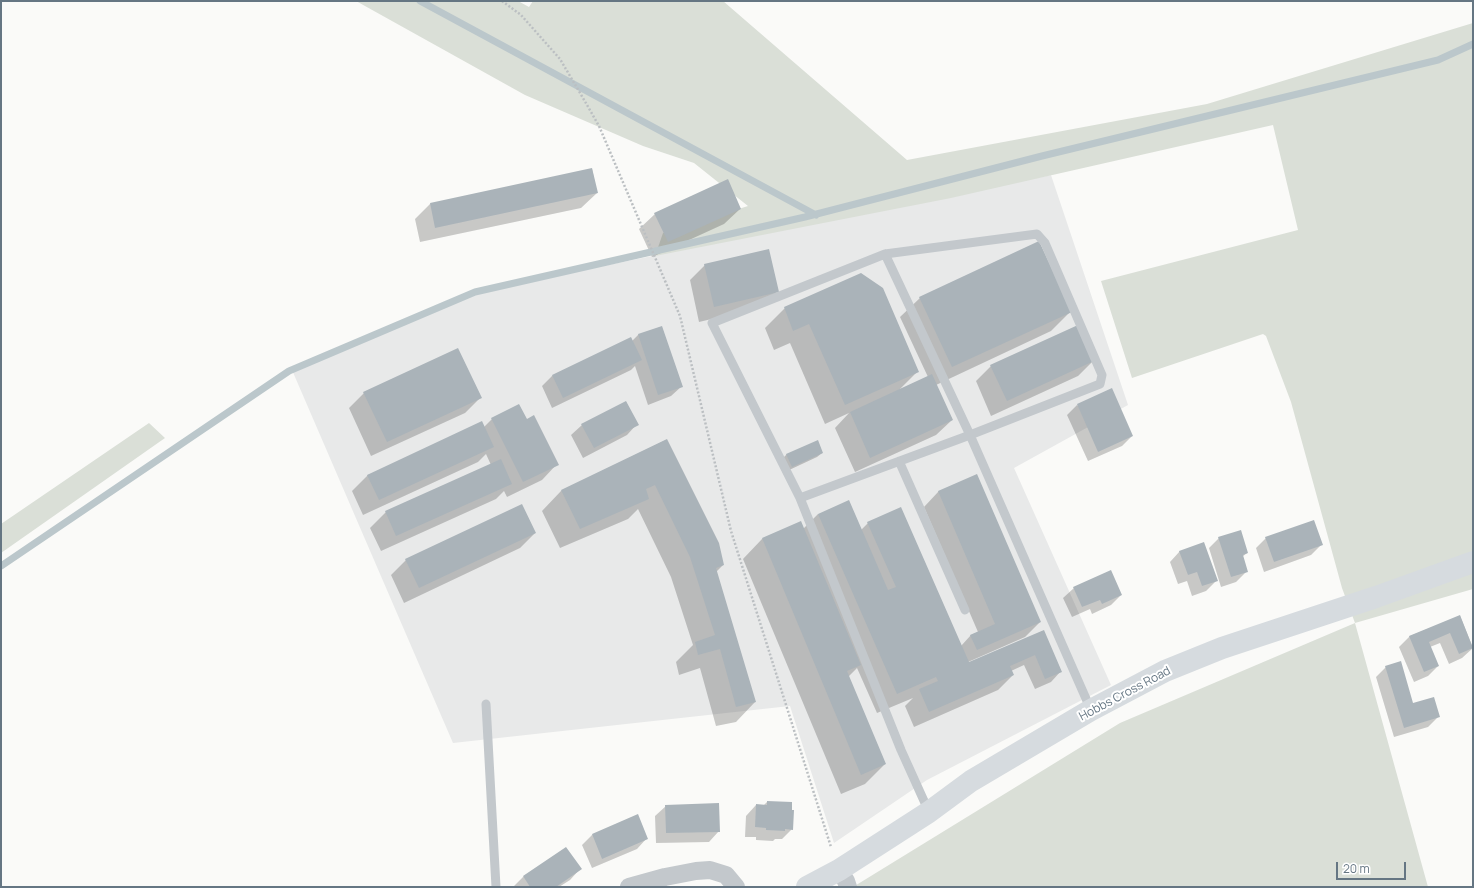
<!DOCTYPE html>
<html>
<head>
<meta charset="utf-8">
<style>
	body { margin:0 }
	#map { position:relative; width:1474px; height:888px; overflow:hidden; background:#fafaf8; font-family:Manrope,sans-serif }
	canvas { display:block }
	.frame { position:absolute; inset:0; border:2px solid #657683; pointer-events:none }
	.scale { position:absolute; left:1336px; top:862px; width:70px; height:18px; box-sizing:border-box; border:2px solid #657683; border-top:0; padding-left:5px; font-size:12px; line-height:14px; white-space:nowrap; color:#657683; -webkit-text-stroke:3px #fff; paint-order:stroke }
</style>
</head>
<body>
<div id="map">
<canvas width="1474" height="888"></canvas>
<div class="frame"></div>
<div class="scale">20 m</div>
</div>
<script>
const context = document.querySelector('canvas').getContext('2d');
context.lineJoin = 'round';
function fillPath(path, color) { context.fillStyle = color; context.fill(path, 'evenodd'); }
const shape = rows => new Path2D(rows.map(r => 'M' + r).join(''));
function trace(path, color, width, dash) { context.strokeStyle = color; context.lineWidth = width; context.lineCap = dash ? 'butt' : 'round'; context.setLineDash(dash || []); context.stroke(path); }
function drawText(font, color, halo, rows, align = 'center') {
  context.font = font + ' Manrope,sans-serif'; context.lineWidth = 4; context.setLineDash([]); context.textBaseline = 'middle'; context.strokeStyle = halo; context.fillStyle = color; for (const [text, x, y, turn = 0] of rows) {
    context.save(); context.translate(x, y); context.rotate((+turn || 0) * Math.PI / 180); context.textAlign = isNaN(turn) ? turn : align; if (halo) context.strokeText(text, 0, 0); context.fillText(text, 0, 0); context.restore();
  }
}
const built = shape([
	[1051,175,1128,405,1014,468,1111,685,927,780,834,843,790,706,453,743,292,370,475,292]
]);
const green = shape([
	[356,1,518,1,529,7,533,1,723,1,907,160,1207,104,1473,23,1473,589,1355,623,1428,887,853,887,1120,723,1355,623,1342,588,1291,402,1266,336,1263,334,1132,378,1101,281,1298,230,1273,125,951,198,655,256,663,233,748,206,694,163,643,146,525,95],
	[149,423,165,438,1,553,1,524]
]);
const shadow = shape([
	[592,169,597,193,581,208,420,242,415,219,430,204],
	[740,209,724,224,652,257,639,229,655,214],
	[705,265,777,292,762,307,699,322,690,280],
	[920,298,1071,311,1051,331,936,385,952,420,936,435,855,472,835,428,849,413,825,424,790,343,774,350,765,328,785,308,918,371,899,390,928,377,900,317],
	[661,327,682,386,671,396,648,405,635,366,631,370,552,408,542,386,552,376,631,338,632,341,638,335],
	[1093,361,1078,376,991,416,976,381,991,366],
	[364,393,480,398,465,413,371,456,349,408],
	[626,402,637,424,627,435,583,458,571,435,582,425],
	[1077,405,1132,436,1122,446,1088,461,1067,415],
	[492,419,526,420,557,464,542,480,507,497,504,491,496,499,381,551,370,528,386,512,491,465,486,454,478,462,363,515,352,491,368,475,484,427],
	[666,440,723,565,716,572,755,702,736,722,716,726,700,668,679,675,676,662,693,645,671,577,638,509,628,519,560,548,542,511,561,491],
	[822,453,817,457,787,471,782,459,787,454],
	[939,491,1040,622,1025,637,968,662,969,664,1043,631,1061,671,1051,682,1035,689,1024,665,1011,671,1013,675,998,690,914,727,905,706,913,698,877,713,857,668,848,677,885,764,865,784,841,794,743,559,762,539,803,529,818,514,861,530,868,523,961,646,971,635,978,632,924,507],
	[535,533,520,548,404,603,391,575,406,560],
	[1219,538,1247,553,1242,557,1247,571,1236,582,1221,587,1209,548],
	[1266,538,1321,545,1311,555,1264,572,1256,548],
	[1180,551,1216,581,1206,591,1192,596,1187,581,1178,584,1170,562],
	[1074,588,1121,595,1111,605,1092,614,1090,609,1072,617,1063,598],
	[1460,616,1473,648,1462,658,1449,664,1440,643,1430,647,1438,666,1428,676,1414,682,1399,647,1410,636],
	[1386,667,1413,704,1439,716,1428,727,1394,737,1376,677],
	[767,802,792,829,782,839,775,839,773,841,756,840,756,837,745,837,746,816,756,805,763,806],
	[666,806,719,831,709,842,656,843,655,816],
	[637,815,647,838,637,849,592,868,582,845,592,835],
	[566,848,580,869,570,880,559,887,513,887,523,877]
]);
const stream = shape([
	[420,1,816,215],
	[1,566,289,371,475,292,805,217,1042,156,1438,60,1473,44]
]);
const building = shape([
	[592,168,598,193,435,228,430,203],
	[728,179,741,209,668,242,654,213],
	[1039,241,1072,312,952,367,919,297],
	[769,249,779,292,714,307,704,264],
	[861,273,883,288,919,372,845,405,809,324,793,331,784,307],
	[1078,325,1094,361,1007,401,990,365],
	[662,326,683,387,658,395,638,334],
	[631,337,642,360,563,398,552,375],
	[458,348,482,398,387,442,363,392],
	[932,374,953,420,870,458,850,412],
	[1112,388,1133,436,1098,452,1077,404],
	[626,401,639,425,594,448,581,424],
	[519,404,527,419,534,415,559,465,523,482,491,418],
	[482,421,494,447,379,500,367,475],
	[667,439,719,543,724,565,716,568,756,702,736,707,720,649,698,655,695,642,715,635,690,557,655,485,646,489,649,499,580,529,561,490],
	[818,440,823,453,792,467,786,454],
	[501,459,512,484,396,536,385,511],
	[977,474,1041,622,977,650,970,635,995,624,938,491],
	[849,500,888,590,896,587,867,522,901,507,969,662,1044,630,1062,672,1045,679,1035,655,1010,666,1014,675,929,712,919,689,938,681,936,677,897,694,818,514],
	[522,504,536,533,419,588,405,559],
	[1314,520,1323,545,1274,562,1265,537],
	[801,521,861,665,847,671,886,764,861,775,762,538],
	[1241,530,1248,553,1243,555,1248,572,1231,577,1218,537],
	[1204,542,1218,581,1202,586,1197,572,1188,575,1179,551],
	[1111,570,1122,595,1102,604,1100,600,1082,607,1073,587],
	[1460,615,1473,648,1459,654,1450,633,1429,642,1439,666,1424,672,1409,636],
	[1401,661,1413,703,1434,697,1440,717,1404,728,1385,666],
	[767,801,792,802,792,810,794,810,793,830,785,829,785,831,766,830,766,828,755,827,756,804,767,805],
	[719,803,720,832,666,833,665,805],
	[638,814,648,839,602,859,592,834],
	[566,847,582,869,556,887,530,887,523,876]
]);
const path = shape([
	[502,1,521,15,560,59,583,98,599,126,680,316,731,531,831,847]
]);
const lane = shape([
	[899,461,965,610],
	[800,498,970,435,1100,384,1102,375,1045,243,1037,234,885,254],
	[486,704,496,887],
	[929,812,901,750,800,498,712,323,885,254,970,435,1091,710]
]);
const street = shape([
	[839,870,846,881,848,887],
	[629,887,665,877,696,871,710,870,726,875,736,887]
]);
const secondary = shape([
	[807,887,839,870,929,812,971,781,1091,710,1165,671,1222,648,1376,597,1473,562]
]);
const streetNames = [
	["Hobbs Cross Road",1125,694,-28]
];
fillPath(built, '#e8e9e9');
fillPath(green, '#dadfd7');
fillPath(shadow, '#0003');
trace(stream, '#bbc7cb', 7);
fillPath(building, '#aab3b9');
trace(path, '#bbbfc2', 2.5, [2, 2]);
trace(lane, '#c3c8cc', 9);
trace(street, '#c3c8cc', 18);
trace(secondary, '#d6dbdf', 22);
drawText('12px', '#657683', '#fff', streetNames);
</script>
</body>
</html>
